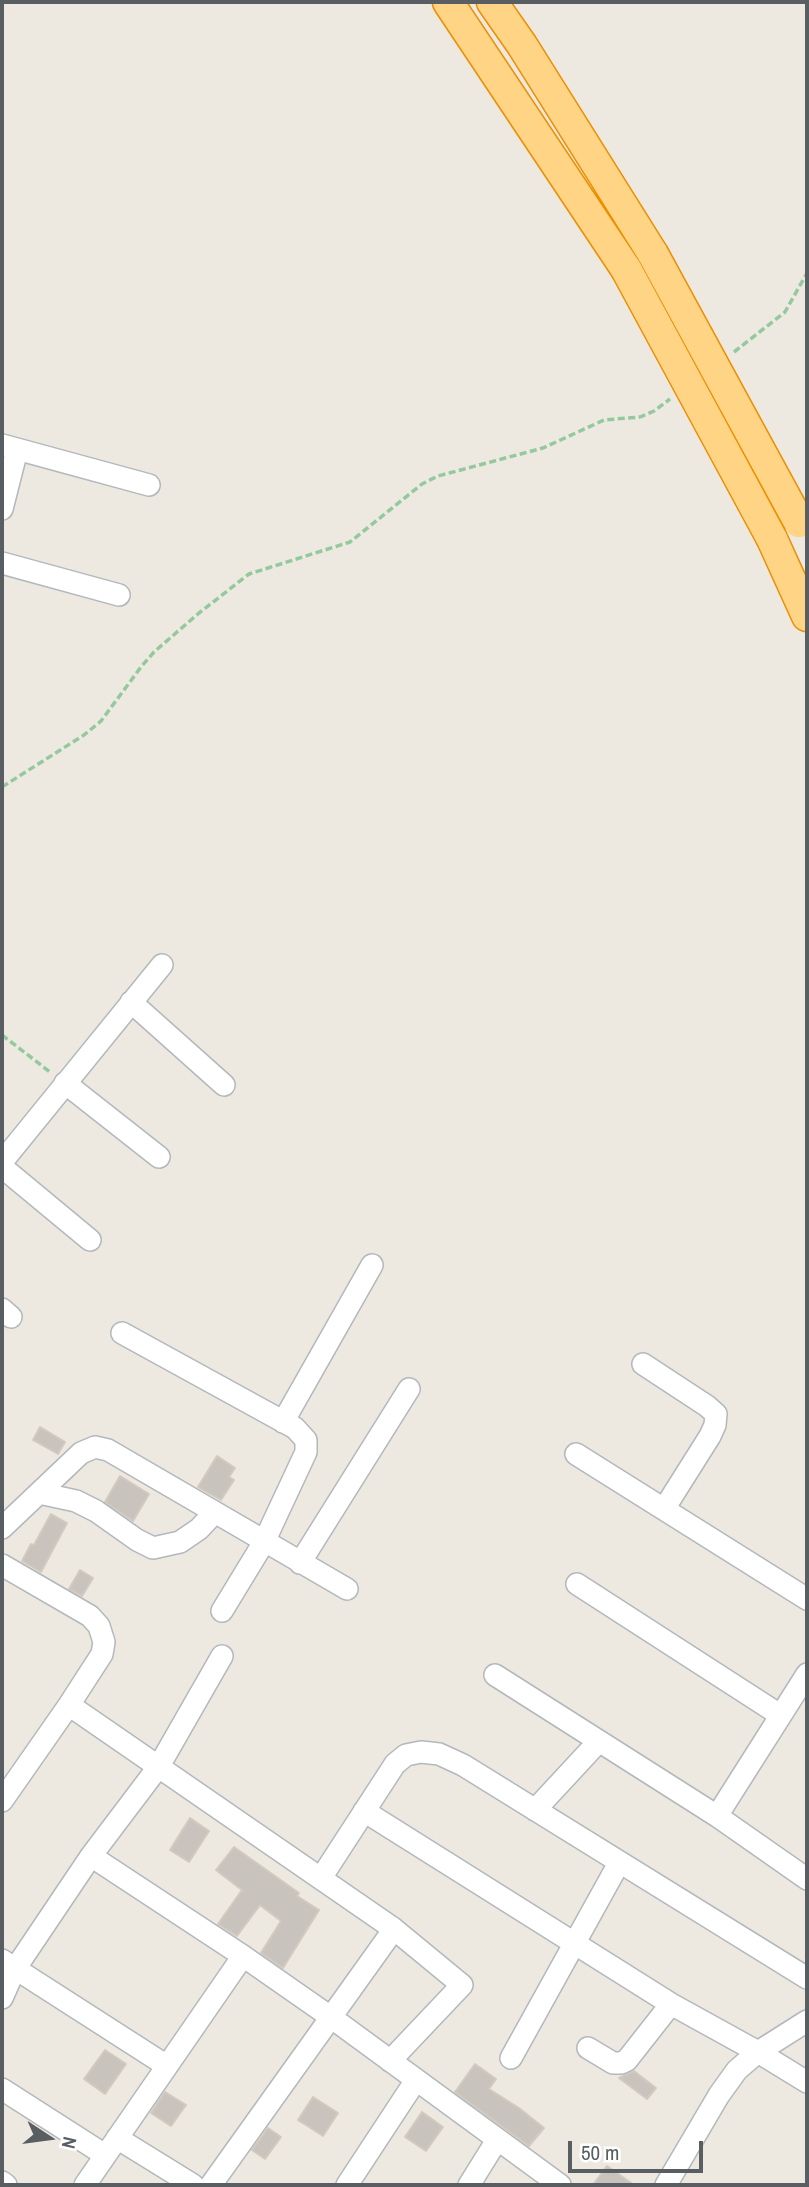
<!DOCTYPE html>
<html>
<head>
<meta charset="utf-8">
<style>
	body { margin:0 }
	#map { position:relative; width:809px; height:2187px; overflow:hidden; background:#ede9e0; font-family:"Archivo Narrow",sans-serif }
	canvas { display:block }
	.frame { position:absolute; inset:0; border:4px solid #595e62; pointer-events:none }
	.north { position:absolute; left:14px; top:2103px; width:70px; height:70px; -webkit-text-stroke:5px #fff; paint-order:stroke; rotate:103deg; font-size:19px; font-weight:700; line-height:28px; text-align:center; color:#595e62 }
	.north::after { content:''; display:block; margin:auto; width:24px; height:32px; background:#595e62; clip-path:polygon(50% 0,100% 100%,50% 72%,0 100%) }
	.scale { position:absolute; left:568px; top:2141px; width:135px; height:32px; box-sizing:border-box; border:4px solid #595e62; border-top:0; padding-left:9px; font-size:21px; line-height:24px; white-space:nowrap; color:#595e62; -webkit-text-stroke:5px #fff; paint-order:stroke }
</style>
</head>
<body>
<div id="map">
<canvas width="809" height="2187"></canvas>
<div class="frame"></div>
<div class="north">N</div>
<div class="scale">50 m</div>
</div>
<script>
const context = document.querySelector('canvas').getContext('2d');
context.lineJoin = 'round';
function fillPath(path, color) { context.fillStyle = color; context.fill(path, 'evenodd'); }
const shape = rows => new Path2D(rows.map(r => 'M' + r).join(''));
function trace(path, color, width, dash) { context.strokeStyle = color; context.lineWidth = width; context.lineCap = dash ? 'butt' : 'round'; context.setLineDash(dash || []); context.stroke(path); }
const building = shape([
	[40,1427,65,1442,58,1454,33,1440,40,1427],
	[217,1456,235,1468,229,1477,234,1480,221,1500,198,1487,217,1456],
	[120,1476,149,1494,133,1521,105,1502,120,1476],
	[51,1514,67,1523,41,1572,22,1561,31,1544,34,1545,51,1514],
	[80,1570,93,1578,82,1596,69,1589,80,1570],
	[190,1818,209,1831,189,1862,170,1850,190,1818],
	[234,1847,299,1893,297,1896,319,1910,283,1968,261,1953,281,1921,260,1905,237,1936,218,1924,242,1890,216,1870,234,1847],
	[105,2050,126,2064,105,2094,84,2079,105,2050],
	[475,2064,496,2079,489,2089,519,2108,544,2128,529,2146,455,2092,475,2064],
	[634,2071,656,2088,647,2099,619,2078,634,2071],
	[165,2092,186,2105,171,2126,151,2113,165,2092],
	[313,2097,338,2113,323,2136,298,2120,313,2097],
	[422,2112,443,2127,426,2151,405,2137,422,2112],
	[268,2128,281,2137,265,2159,252,2150,268,2128],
	[607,2166,634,2185,593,2185,607,2166]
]);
const path = shape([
	[734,352,785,312,807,273],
	[2,787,84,735,101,721,141,667,154,652,199,613,249,574,350,542,422,484,438,476,543,448,604,420,640,417,654,411,670,399],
	[2,1035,50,1072]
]);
const minor = shape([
	[2,445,149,485],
	[2,509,17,450],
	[2,563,119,595],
	[131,1002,224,1085],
	[65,1083,159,1157],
	[2,1162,162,965],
	[2,1167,90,1240],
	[2,1309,11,1317],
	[122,1333,295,1428,306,1440,306,1452,264,1542,222,1611],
	[643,1364,707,1406,716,1414,715,1425,710,1436,664,1509],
	[283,1422,372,1265],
	[576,1454,807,1599],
	[39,1493,76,1501,96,1511,137,1540,153,1548,180,1542,199,1529,214,1513],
	[2,1528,81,1453,95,1447,108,1450,347,1589],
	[300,1563,409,1389],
	[2,1565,90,1616,99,1626,104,1642,102,1654,69,1705,2,1801],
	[577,1584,780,1715],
	[495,1675,717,1816,807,1879],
	[69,1705,394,1929,462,1985,390,2061],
	[535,1810,599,1741],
	[364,1811,671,2004],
	[717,1816,807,1674],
	[91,1856,243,1956,332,2018,560,2185],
	[321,1878,395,1764,406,1755,421,1752,439,1754,463,1765,807,1978],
	[2,1960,167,2066],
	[2,1998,15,1969,91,1856,159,1766,222,1656],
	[588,2048,613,2063,621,2063,627,2060,671,2004,758,2052,807,2082],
	[511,2058,619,1863],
	[2,2089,105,2155],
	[117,2138,193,2185],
	[2,2182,6,2185],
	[85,2185,243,1956],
	[211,2185,394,1929],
	[347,2185,416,2080],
	[469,2185,497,2140],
	[666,2185,719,2095,737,2070,758,2052,807,2021]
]);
const highway = shape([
	[448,2,626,269],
	[492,2,522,45,653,254],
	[772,539,807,616]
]);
const highwayBridge = shape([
	[653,254,799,522],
	[626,269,772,539]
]);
fillPath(building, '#c8c4bd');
trace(building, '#d2cabe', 2);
trace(minor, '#b3b8bc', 24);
trace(highway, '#ed8e00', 33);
trace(path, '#93c99d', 3.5, [7, 3.5]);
trace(minor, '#fff', 21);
trace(highway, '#ffd585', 30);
trace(highwayBridge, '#ed8e00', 33, []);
trace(highwayBridge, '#ffd585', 30);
</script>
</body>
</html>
